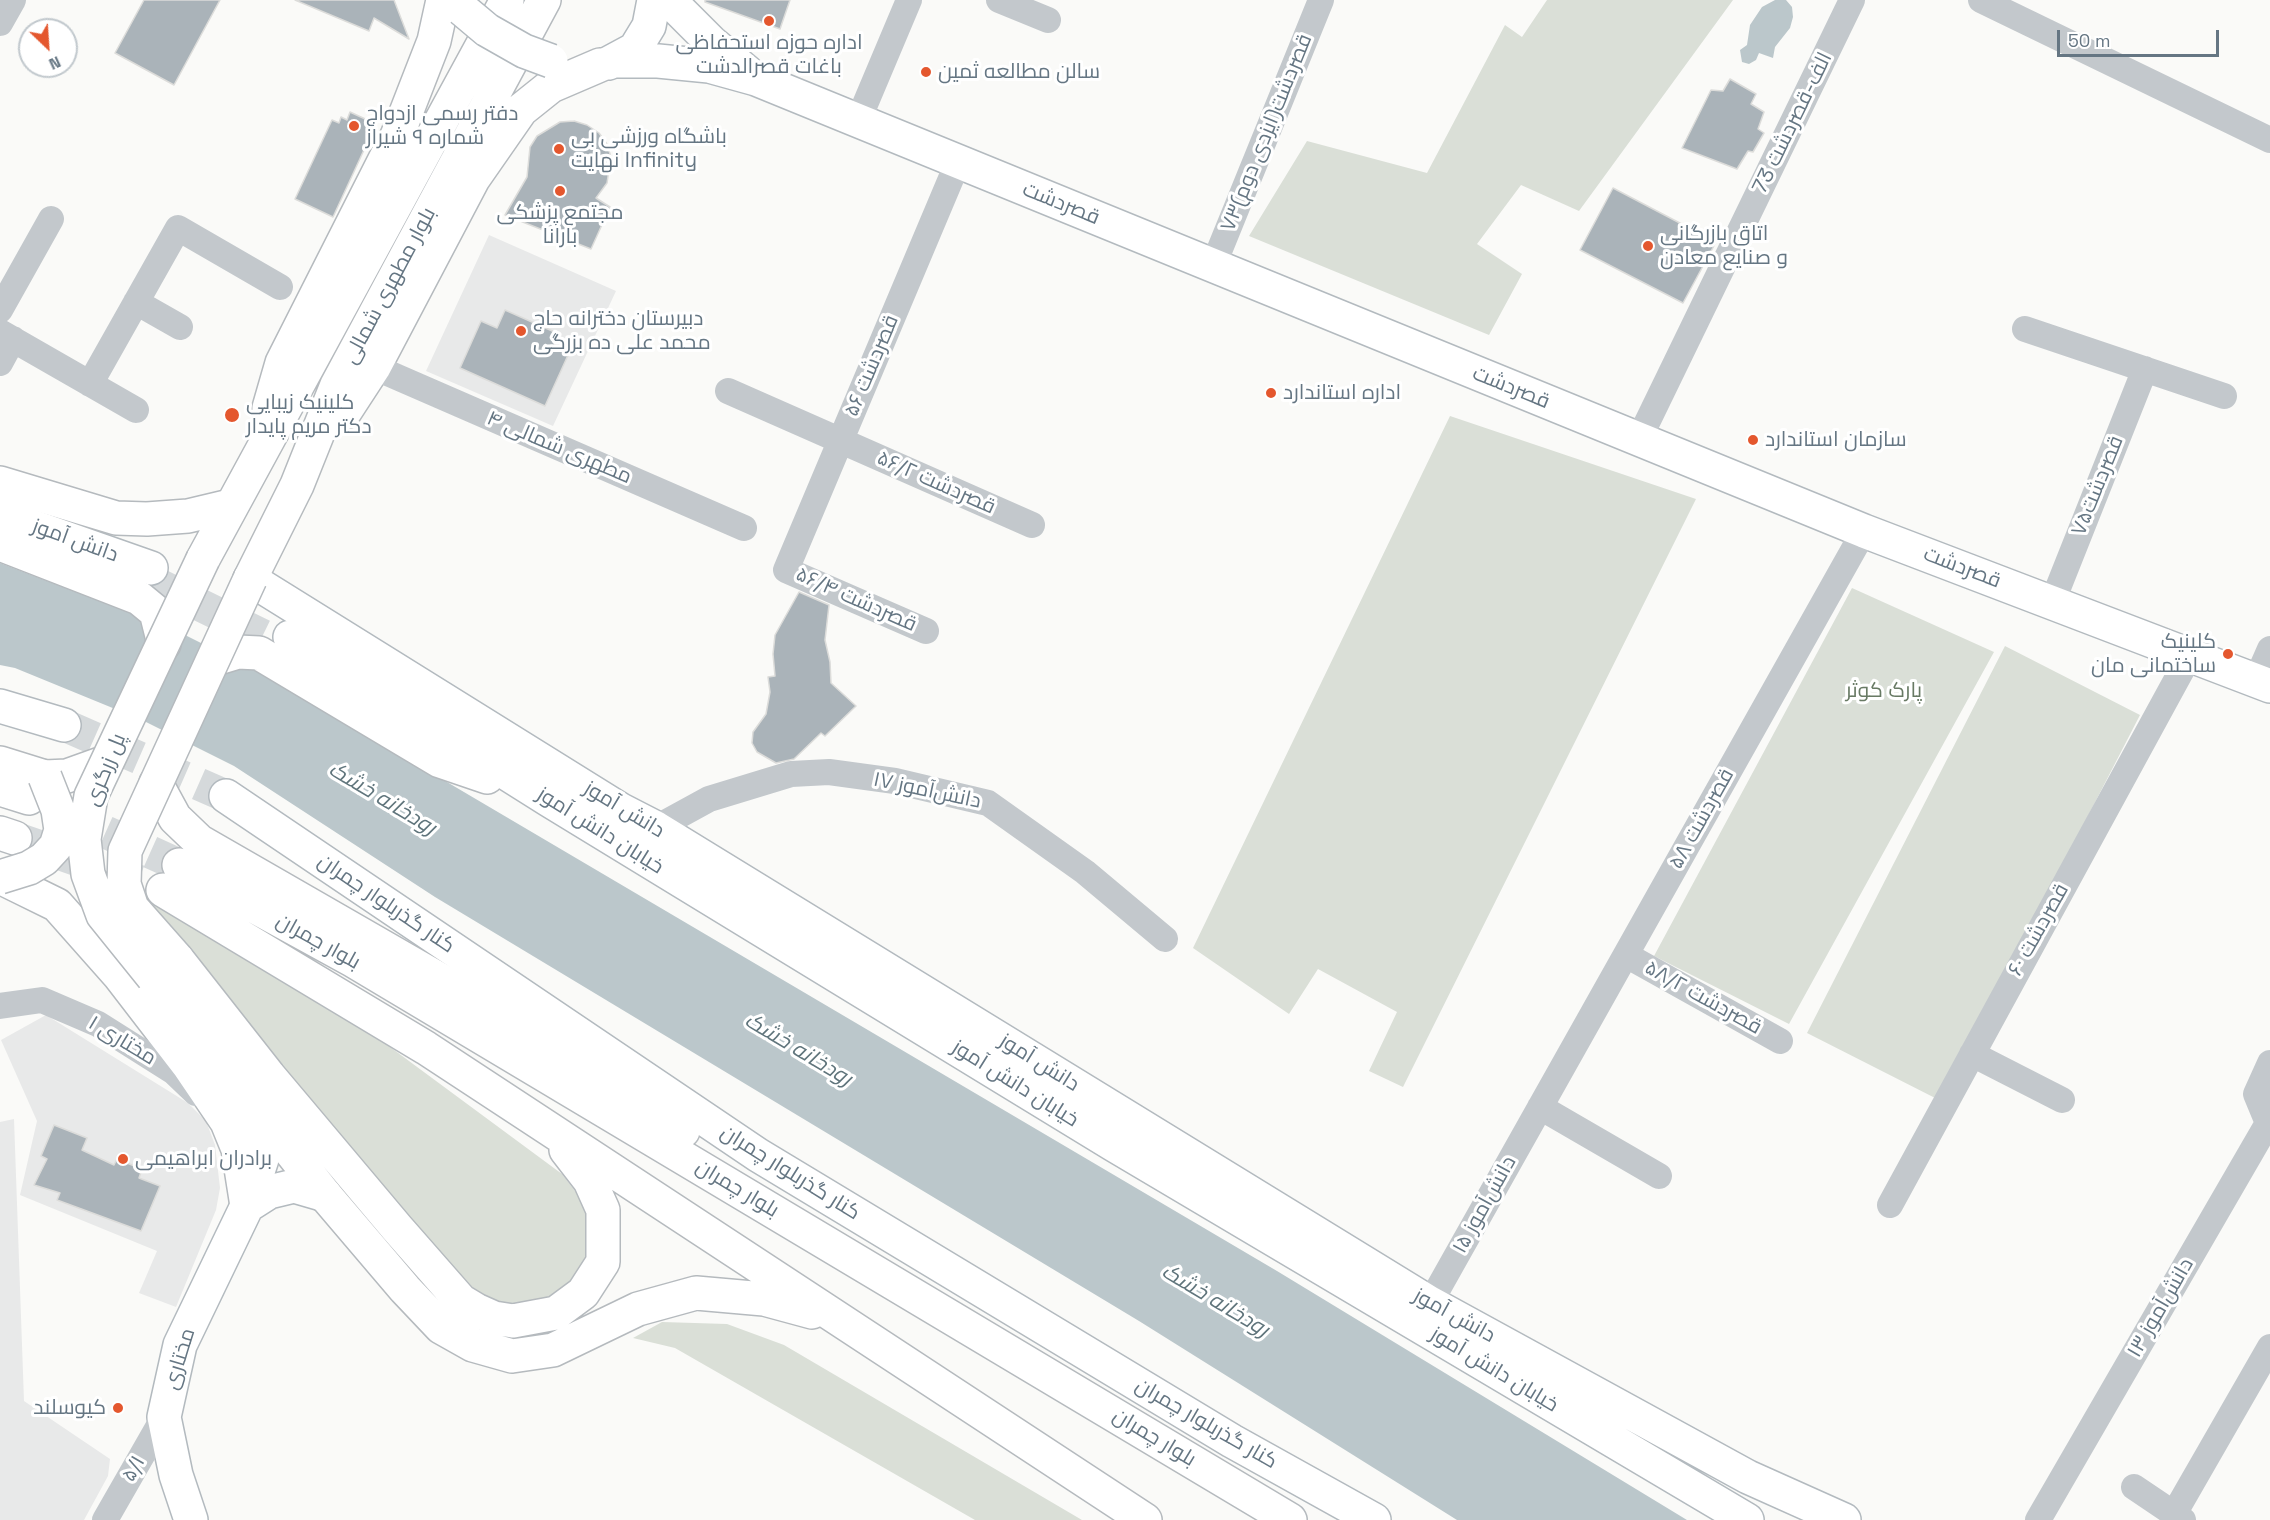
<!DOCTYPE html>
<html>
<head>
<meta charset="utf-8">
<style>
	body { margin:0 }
	#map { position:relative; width:2270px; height:1520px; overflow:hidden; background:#fafaf8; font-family:"Space Grotesk",sans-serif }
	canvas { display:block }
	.north { position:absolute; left:18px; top:18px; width:60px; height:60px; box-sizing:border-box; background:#fff; border:2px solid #c1c8cd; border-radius:50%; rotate:155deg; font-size:16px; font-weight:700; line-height:24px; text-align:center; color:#657683 }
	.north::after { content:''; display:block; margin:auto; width:21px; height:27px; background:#e4572e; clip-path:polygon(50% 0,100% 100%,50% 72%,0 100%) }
	.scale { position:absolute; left:2057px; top:30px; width:162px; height:27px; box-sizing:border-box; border:3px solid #657683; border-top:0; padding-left:8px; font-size:18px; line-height:21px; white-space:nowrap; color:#657683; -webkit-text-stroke:4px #fff; paint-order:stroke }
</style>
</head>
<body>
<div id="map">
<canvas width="2270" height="1520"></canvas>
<div class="north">N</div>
<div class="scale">50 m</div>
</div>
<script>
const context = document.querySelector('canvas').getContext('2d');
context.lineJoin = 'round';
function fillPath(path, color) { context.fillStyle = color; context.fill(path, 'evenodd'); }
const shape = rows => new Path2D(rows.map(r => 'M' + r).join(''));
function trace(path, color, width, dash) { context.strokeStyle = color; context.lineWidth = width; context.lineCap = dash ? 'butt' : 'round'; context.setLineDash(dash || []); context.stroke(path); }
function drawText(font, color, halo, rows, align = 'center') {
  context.font = font + ' "Space Grotesk",Cairo,sans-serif'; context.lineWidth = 6; context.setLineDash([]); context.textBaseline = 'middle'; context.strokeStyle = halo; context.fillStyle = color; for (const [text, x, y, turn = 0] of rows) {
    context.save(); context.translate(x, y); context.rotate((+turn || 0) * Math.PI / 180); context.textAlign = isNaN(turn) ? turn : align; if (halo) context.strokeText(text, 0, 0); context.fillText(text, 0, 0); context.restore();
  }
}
const built = shape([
	[489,235,616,291,553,426,426,371],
	[46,1015,188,1103,206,1121,215,1145,220,1188,216,1210,176,1307,139,1293,157,1251,20,1195,37,1121,1,1040],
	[14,1119,24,1401,110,1459,108,1476,84,1520,0,1520,0,1122]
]);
const green = shape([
	[1547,0,1733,0,1579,211,1521,185,1477,244,1522,274,1489,335,1249,236,1307,141,1427,173,1505,25,1522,37],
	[1450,416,1696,499,1403,1087,1369,1071,1397,1012,1318,969,1289,1014,1193,948],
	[1852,588,1994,652,1789,1024,1654,956],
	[2005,646,2140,715,1941,1101,1807,1033],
	[147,901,170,908,344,1013,562,1174,585,1204,592,1228,590,1253,570,1285,548,1303,501,1307,457,1280],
	[662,1322,727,1324,784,1345,1082,1520,975,1520,675,1348,633,1338]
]);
const water = shape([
	[1775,0,1786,0,1792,7,1793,17,1790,28,1775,47,1773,58,1759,53,1756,60,1749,64,1742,62,1740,50,1747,45,1750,25,1762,7],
	[0,563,175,630,267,676,1277,1271,1687,1520,1457,1520,1139,1321,435,897,234,766,142,720,15,668,0,665]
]);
const building = shape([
	[144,0,220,0,174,85,115,53,144,0],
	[295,0,394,0,409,39,374,18,369,31,295,0],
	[705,0,790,0,780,29,705,2,705,0],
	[1730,79,1756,94,1751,104,1764,112,1758,129,1764,133,1753,152,1748,151,1737,169,1682,148,1711,90,1723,91,1730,79],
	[350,112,376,124,333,217,295,199,332,120,339,123,341,117,347,120,350,112],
	[574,121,587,125,599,133,607,144,611,157,607,183,596,198,610,207,591,249,505,215,527,177,530,147,537,136,560,122,574,121],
	[1613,188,1716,242,1683,303,1580,250,1613,188],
	[505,310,559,334,554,346,569,353,545,406,460,368,481,321,497,328,505,310],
	[799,592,829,605,825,640,830,662,831,683,856,706,825,736,821,733,794,759,776,763,757,752,752,743,753,732,766,714,770,692,768,677,775,676,773,654,775,635,799,592],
	[54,1125,87,1138,82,1150,114,1165,117,1159,142,1169,139,1178,160,1186,141,1231,57,1200,60,1193,34,1185,47,1159,41,1156,54,1125]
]);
const secondaryTunnel = shape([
	[145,578,284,646],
	[64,725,226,796]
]);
const primaryTunnel = shape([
	[61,812,179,865],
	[15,838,163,890]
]);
const street = shape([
	[999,0,1048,20],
	[1981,0,2270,140],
	[0,23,13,0],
	[858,121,909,0],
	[1213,266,1321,0],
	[136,302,180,327],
	[0,310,51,219],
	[2025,329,2224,396],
	[0,332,136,410],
	[0,363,13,339],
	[374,367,744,528],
	[90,384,178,228,280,287],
	[728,391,1032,525],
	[1639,439,1852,0],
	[2052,603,2145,369],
	[926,631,786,570,958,162],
	[2256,681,2270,649],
	[656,828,709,799,791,774,829,772,895,781,988,803,1085,872,1165,939],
	[1626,955,1780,1041],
	[0,1006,42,1000,98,1024,174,1072,196,1093],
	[1972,1054,2062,1100],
	[1540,1107,1659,1176],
	[1890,1205,2190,655],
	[1430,1303,1864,531],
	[2134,1487,2183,1520],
	[2174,1514,2270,1347],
	[105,1520,164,1417],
	[2038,1520,2268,1123,2256,1094,2270,1063]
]);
const secondary = shape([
	[669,0,711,42,747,72],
	[614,61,658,61,709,66,756,79,1864,531,2270,686],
	[609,63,635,49,649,26,654,0],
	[0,515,151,568],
	[250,579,621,810,656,828,1430,1303,1748,1477,1844,1520],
	[290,637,549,800,1114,1145,1747,1520],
	[0,706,64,725],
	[226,796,758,1155,1232,1441,1374,1520],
	[247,1206,269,1192,294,1186,325,1195],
	[191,1520,176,1475,164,1417,180,1345,247,1206,262,1159,255,1104]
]);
const primary = shape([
	[269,408,282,363,397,136,434,41,443,0],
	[344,413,374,367,473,179,521,110,551,86,600,65],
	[0,483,116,518,147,519,188,516,230,506],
	[0,544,139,598,156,612,164,644],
	[203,559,507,0],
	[250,579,297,485,337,385,544,0],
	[215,659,238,652,259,653,440,761,487,777],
	[0,763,45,777,67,776,106,762],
	[156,783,175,818,199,841,465,994,683,1131],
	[0,789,29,798],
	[0,833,15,838],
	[179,865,354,961,1290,1520],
	[0,877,57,905,119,975,189,1066,227,1122,238,1149,247,1206],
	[163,890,426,1048,1145,1520],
	[177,959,269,1076,397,1228,461,1301,476,1310,494,1318,513,1321,556,1313,583,1293,603,1262,603,1210,590,1181,566,1150],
	[153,977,325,1195,405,1289,441,1327,473,1345,512,1356,553,1350,638,1309,696,1293,764,1299,812,1312]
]);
const secondaryBridge = shape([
	[462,9,487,30,524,51,551,61]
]);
const primaryBridge = shape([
	[0,877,29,868,44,859,56,846,61,830,58,810,45,777],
	[177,959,132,908,124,884,125,851,250,579],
	[153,977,103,915,88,874,84,839,91,796,203,559]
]);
const markers = [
	[769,21,6,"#e4572e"],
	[926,72,6,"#e4572e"],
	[354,126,6,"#e4572e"],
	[559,149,6,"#e4572e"],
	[560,191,6,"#e4572e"],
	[1648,246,6,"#e4572e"],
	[521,331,6,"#e4572e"],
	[1271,393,6,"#e4572e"],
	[232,415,8,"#e4572e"],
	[1753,440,6,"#e4572e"],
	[2228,654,6,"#e4572e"],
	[123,1159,6,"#e4572e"],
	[118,1408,6,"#e4572e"]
];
const poiNames = [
	["اداره حوزه استحفاظی",769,43,"center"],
	["باغات قصرالدشت",769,67,"center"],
	["سالن مطالعه ثمین",938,72],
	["دفتر رسمی ازدواج",366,114],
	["شماره ۹ شیراز",366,138],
	["باشگاه ورزشی بی",571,137],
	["نهایت Infinity",571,161],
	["مجتمع پزشکی",560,213,"center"],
	["بارانا",560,237,"center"],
	["اتاق بازرگانی",1660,234],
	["و صنایع معادن",1660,258],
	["دبیرستان دخترانه حاج",533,319],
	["محمد علی ده بزرگی",533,343],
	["اداره استاندارد",1283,393],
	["کلینیک زیبایی",246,403],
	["دکتر مریم پایدار",246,427],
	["سازمان استاندارد",1765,440],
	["کلینیک",2216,642,"right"],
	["ساختمانی مان",2216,666,"right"],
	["برادران ابراهیمی",135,1159],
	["کیوسلند",106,1408,"right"]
];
const streetNames = [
	["73 الف-قصردشت",1793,123,-64],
	["۷۳قصردشت(ایزدی دوم)",1267,133,-68],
	["قصردشت",1061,204,22],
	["بلوار مطهرى شمالى",390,286,-62],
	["۵۶ قصردشت",872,366,-67],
	["قصردشت",1511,388,22],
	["۴ مطهری شمالی",559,448,23],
	["۵۶/۲ قصردشت",936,483,24],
	["قصردشت۷۵",2098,486,-68],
	["دانش آموز",75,541,20],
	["قصردشت",1962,568,21],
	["۵۶/۴ قصردشت",856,600,24],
	["پل زرگری",106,770,-68],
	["دانش‌آموز ۱۷",927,791,12],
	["دانش آموز",624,810,31],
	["قصردشت ۵۸",1702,819,-61],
	["خیابان دانش آموز",600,831,32],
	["کنار گذربلوار چمران",386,904,34],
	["۶۰ قصردشت",2039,930,-61],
	["بلوار چمران",318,942,29],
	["۵۸/۲ قصردشت",1703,998,29],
	["۱ مختاری",122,1041,31],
	["دانش آموز",1039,1063,32],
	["خیابان دانش آموز",1015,1084,32],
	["کنار گذربلوار چمران",790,1173,32],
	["بلوار چمران",737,1189,31],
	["دانش‌آموز ۱۵",1485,1205,-61],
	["دانش‌آموز ۱۳",2161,1308,-60],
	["دانش آموز",1454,1316,29],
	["مختاری",180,1359,-73],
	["خیابان دانش آموز",1494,1370,31],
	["کنار گذربلوار چمران",1206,1424,30],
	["بلوار چمران",1154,1438,31],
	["۵/۱",134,1469,-60]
];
const parkNames = [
	["پارک کوثر",1884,691]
];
const waterNames = [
	["رودخانه خشک",382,799,31],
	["رودخانه خشک",798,1050,31],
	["رودخانه خشک",1215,1301,31]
];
fillPath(built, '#e8e9e9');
fillPath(green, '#dadfd7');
fillPath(water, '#bbc7cb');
fillPath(building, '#aab3b9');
trace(building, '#dcdcda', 1.5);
trace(secondaryTunnel, '#d5d9db', 33, [33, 16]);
trace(primaryTunnel, '#d5d9db', 33, [33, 16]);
trace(secondary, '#b3babf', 36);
trace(primary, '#b5babe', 36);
trace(street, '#c3c8cc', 26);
trace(secondary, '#fff', 33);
trace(primary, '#fff', 33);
trace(secondaryBridge, '#b3babf', 36, []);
trace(primaryBridge, '#b5babe', 36, []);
trace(secondaryBridge, '#fff', 33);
trace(primaryBridge, '#fff', 33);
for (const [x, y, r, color] of markers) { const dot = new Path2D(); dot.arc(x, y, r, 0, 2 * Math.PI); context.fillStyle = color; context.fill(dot); trace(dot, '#fff', 2); }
drawText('21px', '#657683', '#fff', poiNames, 'left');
drawText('21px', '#657683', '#fff', streetNames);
drawText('21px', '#687a64', '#fff', parkNames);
drawText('italic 22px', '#60757c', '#fff', waterNames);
</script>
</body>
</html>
